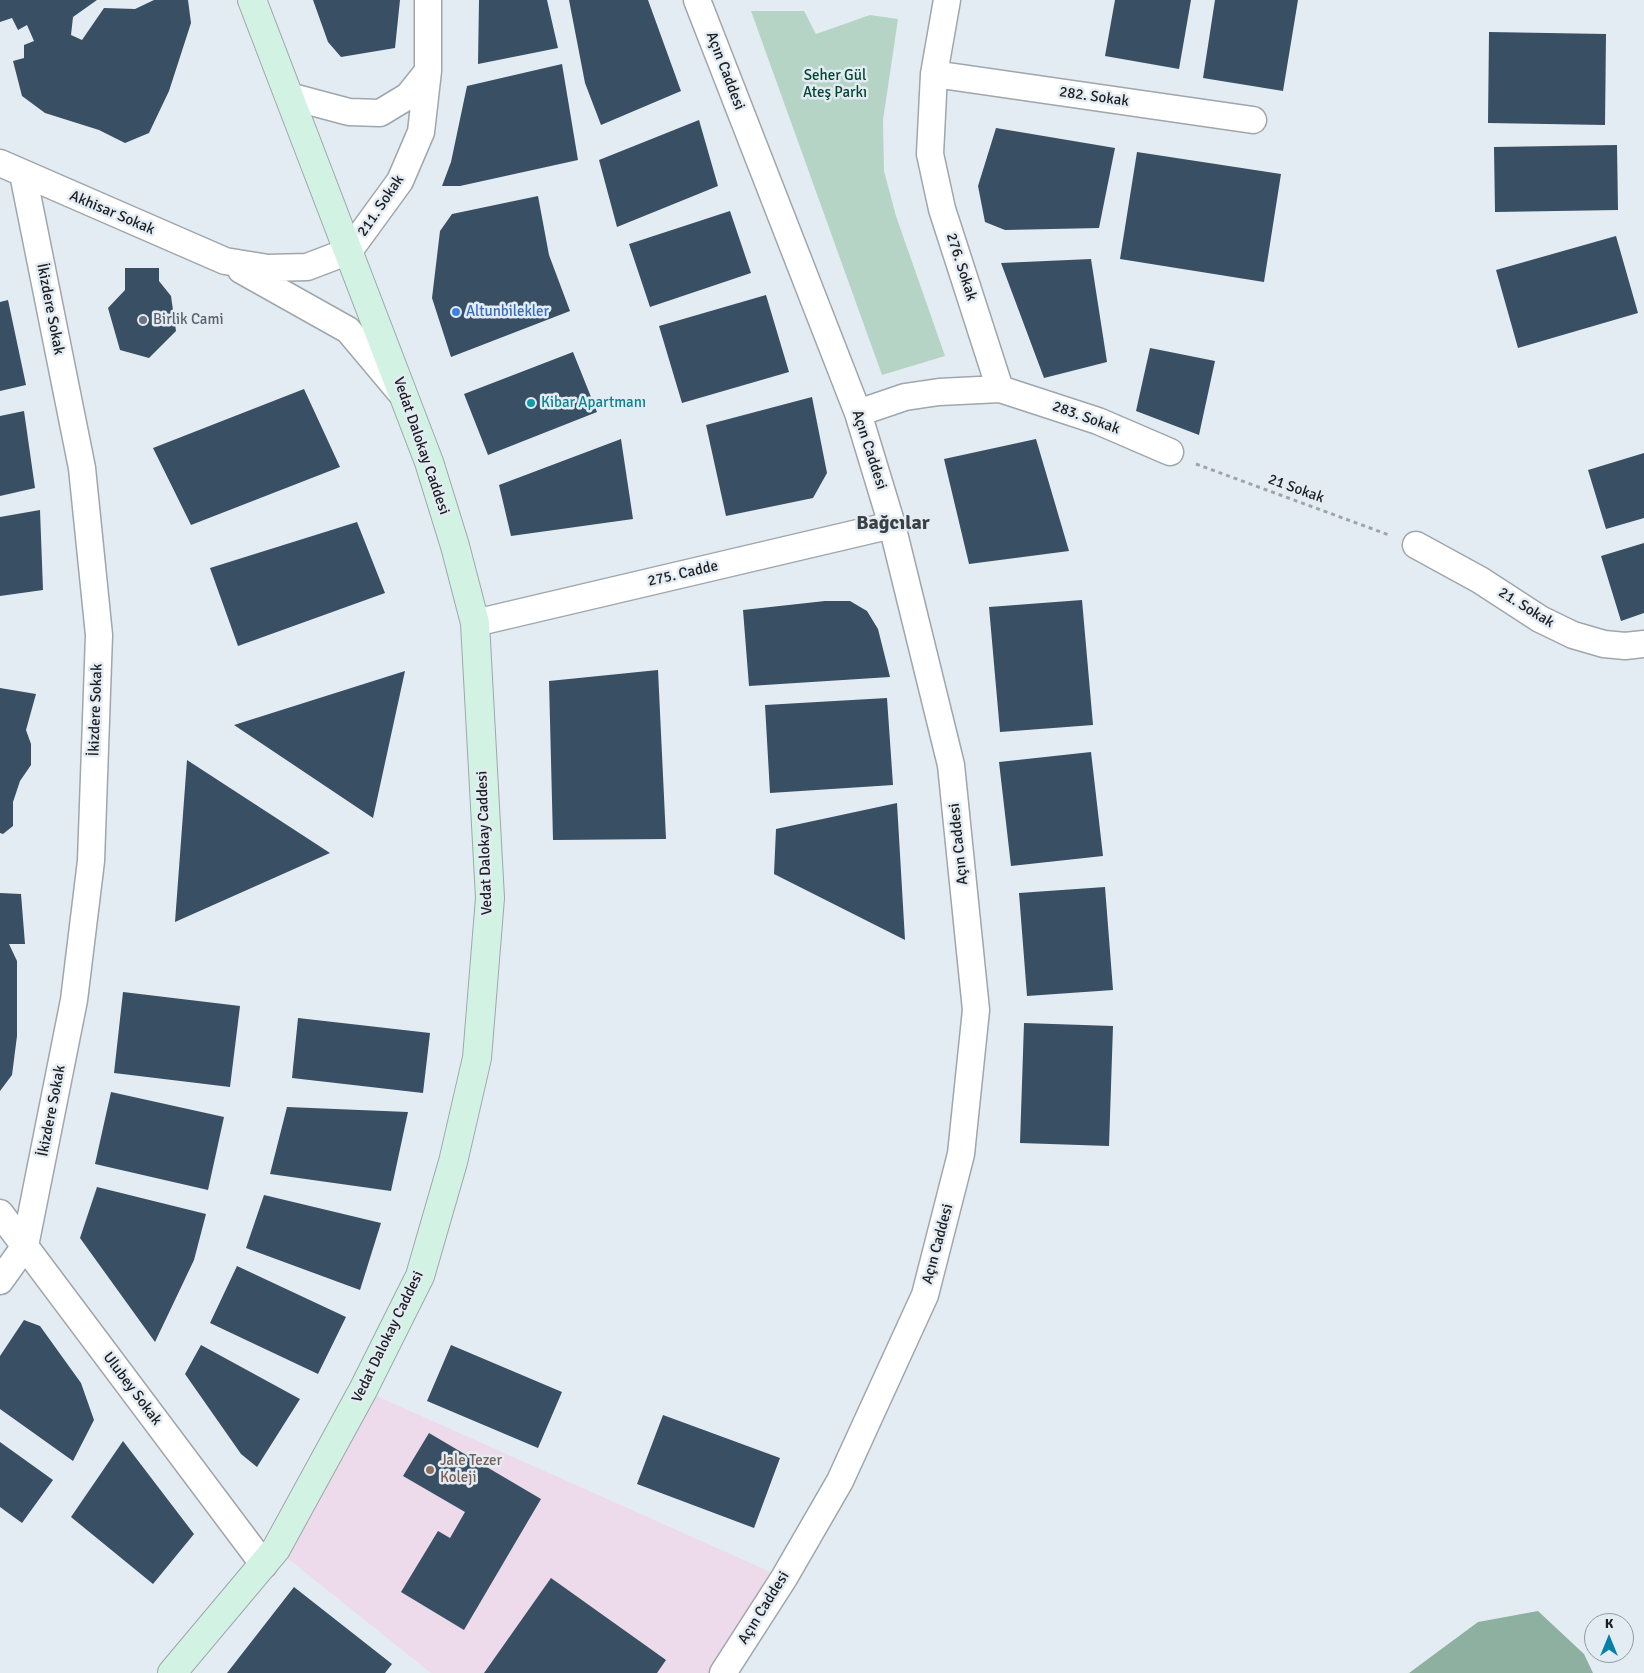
<!DOCTYPE html>
<html>
<head>
<meta charset="utf-8">
<style>
	body { margin:0 }
	#map { position:relative; width:1644px; height:1673px; overflow:hidden; background:#e4ecf3; font-family:Signika,sans-serif }
	canvas { display:block }
	.north { position:absolute; left:1584px; top:1613px; width:50px; height:50px; box-sizing:border-box; background:#e4ecf3; border:1px solid #949a9f; border-radius:50%; rotate:0deg; font-size:14px; font-weight:700; line-height:20px; text-align:center; color:#1c1e21 }
	.north::after { content:''; display:block; margin:auto; width:18px; height:22px; background:#0680a6; clip-path:polygon(50% 0,100% 100%,50% 72%,0 100%) }
</style>
</head>
<body>
<div id="map">
<canvas width="1644" height="1673"></canvas>
<div class="north">K</div>
</div>
<script>
const context = document.querySelector('canvas').getContext('2d');
context.lineJoin = 'round';
function fillPath(path, color) { context.fillStyle = color; context.fill(path, 'evenodd'); }
const shape = rows => new Path2D(rows.map(r => 'M' + r).join(''));
function trace(path, color, width, dash) { context.strokeStyle = color; context.lineWidth = width; context.lineCap = dash ? 'butt' : 'round'; context.setLineDash(dash || []); context.stroke(path); }
function drawText(font, color, halo, rows, align = 'center') {
  context.font = font + ' Signika,sans-serif'; context.lineWidth = 5; context.setLineDash([]); context.textBaseline = 'middle'; context.strokeStyle = halo; context.fillStyle = color; for (const [text, x, y, turn = 0] of rows) {
    context.save(); context.translate(x, y); context.rotate((+turn || 0) * Math.PI / 180); context.textAlign = isNaN(turn) ? turn : align; if (halo) context.strokeText(text, 0, 0); context.fillText(text, 0, 0); context.restore();
  }
}
const education = shape([
	[363,1390,784,1578,723,1673,431,1673,276,1549]
]);
const green = shape([
	[751,11,804,11,816,34,870,15,898,19,883,120,884,171,896,216,945,356,882,375]
]);
const forest = shape([
	[1538,1611,1584,1654,1593,1673,1409,1673,1478,1622]
]);
const building = shape([
	[0,0,97,0,73,17,71,35,82,40,104,8,135,9,154,0,188,0,191,23,169,91,149,133,125,143,99,130,45,113,22,96,13,61,24,58,24,45,34,41,27,25,18,30,12,18,0,22],
	[313,0,400,0,395,48,341,57,328,42],
	[479,0,547,0,558,48,478,64],
	[569,0,648,0,681,91,601,125,585,83],
	[1115,0,1191,0,1179,69,1105,56],
	[1215,0,1298,0,1283,91,1203,78],
	[1489,32,1606,34,1605,125,1488,123],
	[562,64,578,160,460,186,442,186,451,162,467,86],
	[699,120,718,186,617,227,599,160],
	[996,128,1115,148,1099,228,1005,230,985,222,978,186],
	[1617,145,1618,210,1495,212,1494,147],
	[1137,152,1281,174,1264,282,1120,259],
	[538,196,549,255,570,311,451,357,432,298,440,231,452,214],
	[730,211,751,273,650,307,629,244],
	[1616,236,1638,313,1518,348,1496,270],
	[1091,259,1107,362,1044,378,1001,263],
	[125,268,159,268,159,281,171,296,176,331,149,358,120,350,108,308,125,290],
	[766,295,789,372,682,403,659,326],
	[8,300,26,385,0,391,0,302],
	[1150,348,1215,361,1199,435,1136,411],
	[573,352,597,412,488,455,464,394],
	[304,389,340,467,191,525,153,448],
	[812,397,827,473,813,498,726,516,706,425],
	[24,411,35,488,0,496,0,416],
	[621,439,633,519,511,536,499,485],
	[1036,439,1069,551,969,564,944,459],
	[1644,453,1644,518,1606,529,1588,470],
	[40,510,43,590,0,596,0,517],
	[357,522,385,593,238,646,210,568],
	[1644,543,1644,613,1621,621,1601,556],
	[1082,600,1093,725,1000,732,989,607],
	[825,601,850,601,867,611,878,629,890,677,749,686,743,610],
	[658,670,666,839,553,840,549,681],
	[405,671,373,818,234,725],
	[0,688,36,694,26,730,31,744,31,765,20,781,13,802,13,826,3,834,0,833],
	[887,698,893,785,770,793,765,705],
	[1091,752,1103,856,1011,866,999,762],
	[187,760,330,853,175,922],
	[897,803,905,940,774,874,776,829],
	[1105,887,1113,990,1027,996,1019,893],
	[0,893,21,894,25,944,9,944,17,961,17,1036,12,1075,0,1091],
	[123,992,240,1006,230,1087,114,1073],
	[298,1018,430,1033,423,1093,292,1078],
	[1024,1023,1113,1026,1109,1146,1020,1143],
	[111,1092,224,1117,208,1190,95,1164],
	[287,1107,408,1112,391,1191,270,1174],
	[97,1187,206,1214,194,1260,155,1342,80,1238],
	[264,1195,381,1223,360,1290,246,1248],
	[237,1266,346,1317,318,1374,210,1323],
	[24,1320,40,1326,81,1383,94,1420,73,1461,0,1409,0,1356],
	[201,1345,300,1399,257,1467,241,1454,185,1374],
	[451,1345,562,1392,538,1448,427,1401],
	[663,1415,780,1458,754,1528,637,1484],
	[429,1433,541,1499,464,1630,401,1592,438,1531,450,1538,465,1512,403,1476],
	[123,1441,194,1534,153,1584,71,1517],
	[0,1442,53,1480,22,1523,0,1507],
	[551,1578,666,1660,657,1673,484,1673],
	[294,1587,392,1664,385,1673,227,1673]
]);
const path = shape([
	[1196,464,1389,535]
]);
const street = shape([
	[697,0,858,413,892,525,951,765,976,1010,961,1154,925,1295,840,1481,784,1578,723,1673],
	[934,74,1253,120],
	[289,96,349,112,380,113,408,96,428,71],
	[0,163,225,261,268,268,307,267,349,251,400,181,421,132,428,71,428,0],
	[241,270,348,330,400,392],
	[1000,389,1098,421,1170,452],
	[858,413,905,397,939,392,1000,389,942,209,930,154,934,74,947,0],
	[1416,545,1480,580,1540,619,1573,635,1604,644,1625,646,1644,644],
	[475,623,892,525],
	[0,1213,264,1565],
	[0,1281,25,1246,74,1000,91,861,99,635,82,468,23,174]
]);
const secondary = shape([
	[172,1673,276,1549,363,1390,420,1276,453,1162,477,1058,490,898,475,623,455,546,429,462,252,0]
]);
const markers = [
	[456,312,5,"#3f7fe0"],
	[143,320,5,"#6b7280"],
	[531,403,5,"#0f9aa8"],
	[430,1470,5,"#8d6e63"]
];
const streetNames = [
	["Açın Caddesi",725,71,69],
	["282. Sokak",1094,97,8],
	["211. Sokak",381,206,-56],
	["Akhisar Sokak",112,213,23],
	["276. Sokak",961,267,72],
	["İkizdere Sokak",50,309,79],
	["283. Sokak",1086,418,20],
	["Vedat Dalokay Caddesi",421,446,71],
	["Açın Caddesi",869,450,72],
	["21 Sokak",1296,489,20],
	["275. Cadde",683,574,-13],
	["21. Sokak",1526,608,32],
	["İkizdere Sokak",96,710,-88],
	["Vedat Dalokay Caddesi",485,843,-92],
	["Açın Caddesi",959,844,-96],
	["İkizdere Sokak",52,1111,-79],
	["Açın Caddesi",938,1244,-75],
	["Vedat Dalokay Caddesi",388,1337,-64],
	["Ulubey Sokak",132,1389,53],
	["Açın Caddesi",764,1608,-58]
];
const parkNames = [
	["Seher Gül",835,76],
	["Ateş Parkı",835,93]
];
const shopNames = [
	["Altunbilekler",466,312]
];
const worshipNames = [
	["Birlik Cami",153,320]
];
const cultureNames = [
	["Kibar Apartmanı",541,403]
];
const educationNames = [
	["Jale Tezer",440,1461],
	["Koleji",440,1478]
];
const districtNames = [
	["Bağcılar",893,524]
];
fillPath(education, '#eddaea');
fillPath(green, '#b6d4c5');
fillPath(forest, '#8eb0a0');
fillPath(building, '#394f63');
trace(street, '#9fa6ac', 29);
trace(secondary, '#9fa6ac', 30);
trace(path, '#9ea4aa', 3, [4, 4]);
trace(street, '#fff', 26);
trace(secondary, '#d2f3e4', 28);
for (const [x, y, r, color] of markers) { const dot = new Path2D(); dot.arc(x, y, r, 0, 2 * Math.PI); context.fillStyle = color; context.fill(dot); trace(dot, '#e4ecf3', 2); }
drawText('15px', '#1c1e21', '#e4ecf3', streetNames);
drawText('15px', '#014630', '#e4ecf3', parkNames);
drawText('15px', '#366cbe', '#e4ecf3', shopNames, 'left');
drawText('15px', '#5b616d', '#e4ecf3', worshipNames, 'left');
drawText('15px', '#0d838f', '#e4ecf3', cultureNames, 'left');
drawText('15px', '#785e54', '#e4ecf3', educationNames, 'left');
drawText('bold 20px', '#3a4046', '#e4ecf3', districtNames);
</script>
</body>
</html>
